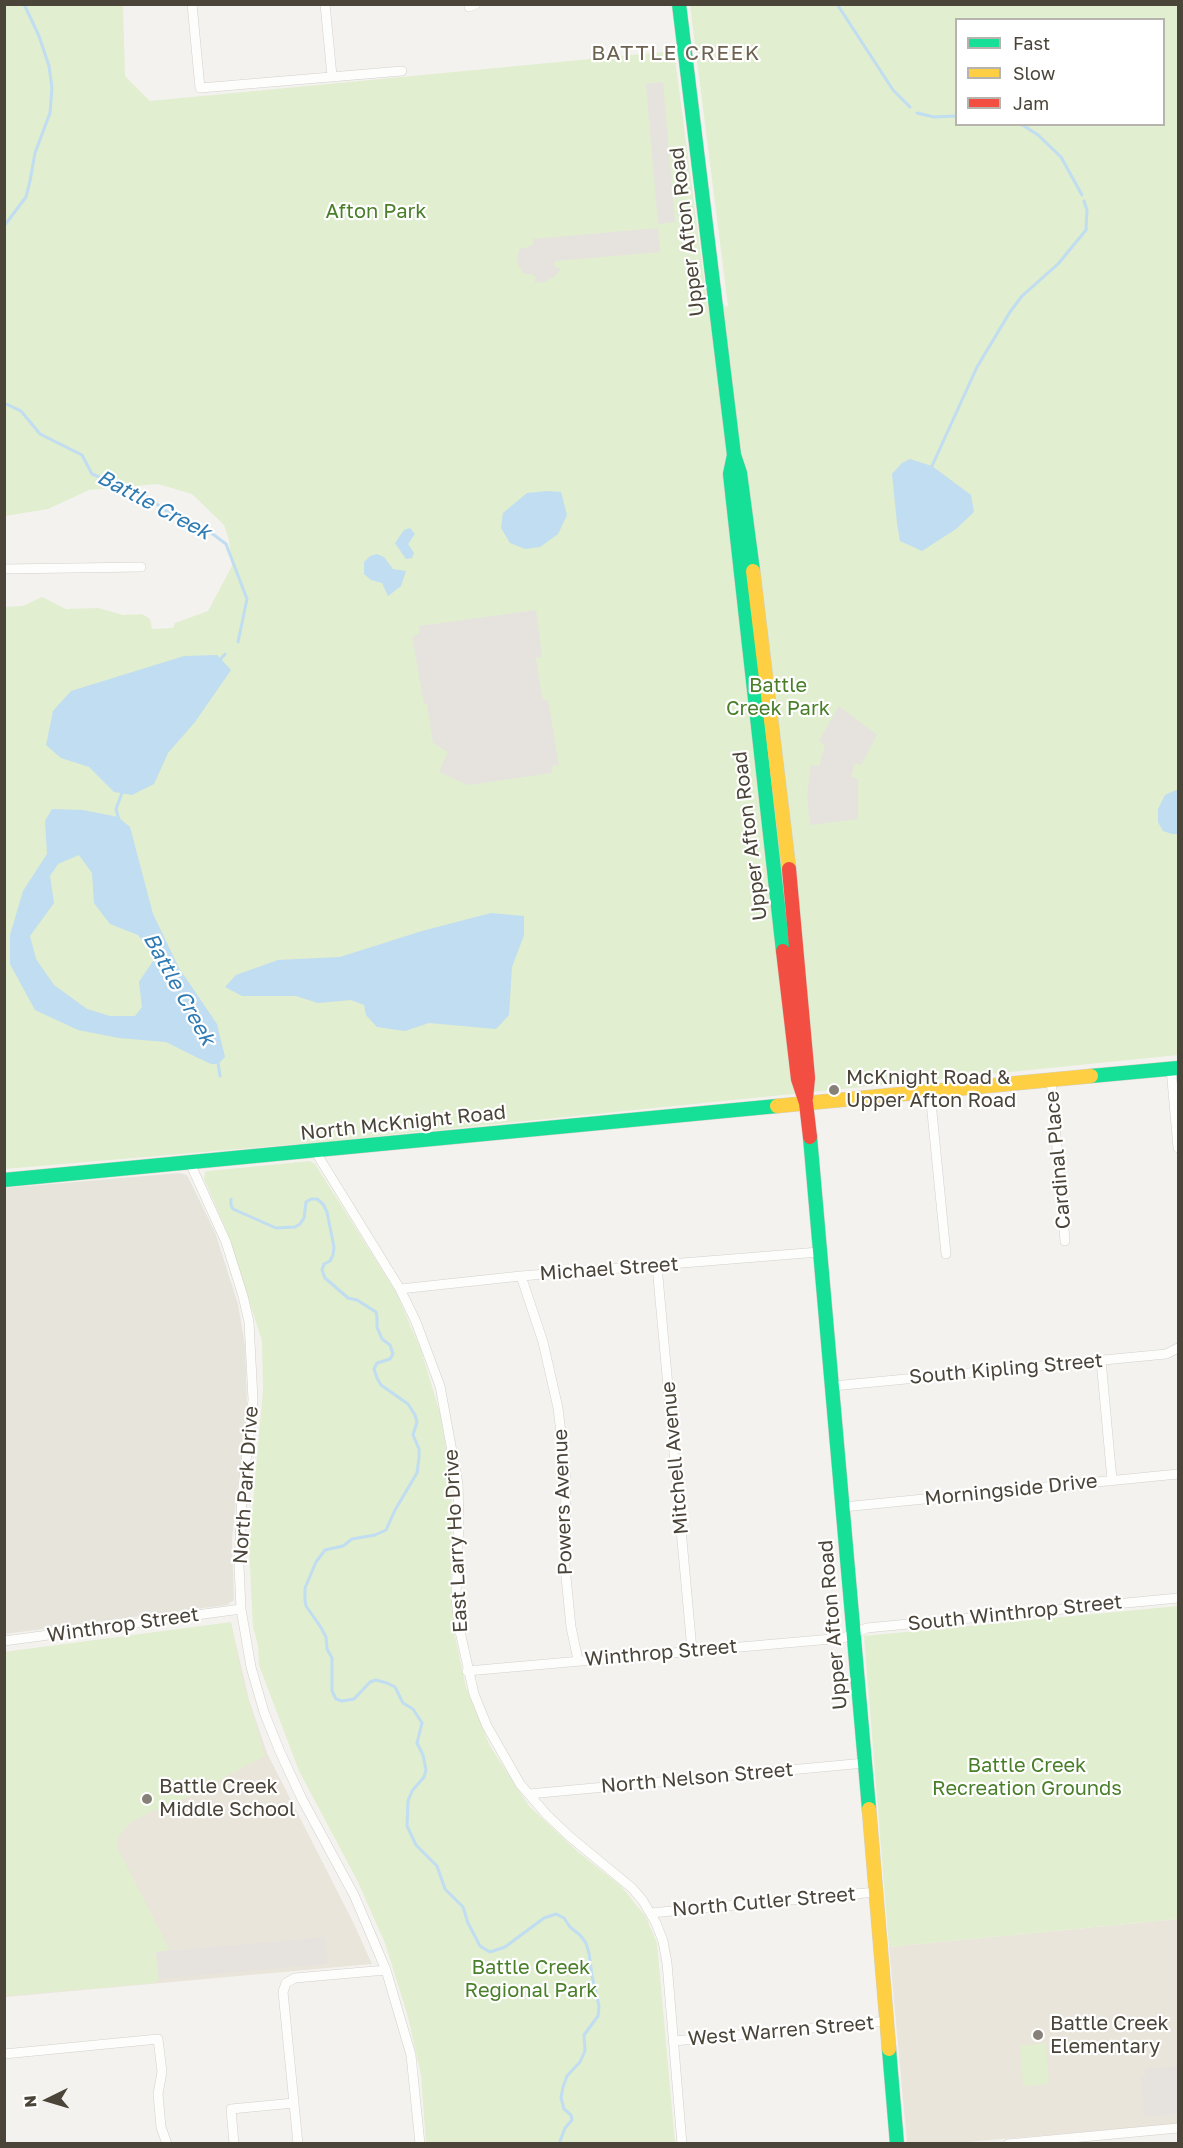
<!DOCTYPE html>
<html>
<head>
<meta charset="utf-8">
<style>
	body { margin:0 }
	#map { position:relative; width:1183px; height:2148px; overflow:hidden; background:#f4f2ee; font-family:"Golos Text",sans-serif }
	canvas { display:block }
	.frame { position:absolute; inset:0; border:6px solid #4b4439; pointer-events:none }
	.legend { position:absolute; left:955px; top:18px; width:210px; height:108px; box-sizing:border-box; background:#fff; border:2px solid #b7b4b0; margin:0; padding:8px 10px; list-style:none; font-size:18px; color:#4b4439 }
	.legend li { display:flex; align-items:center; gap:12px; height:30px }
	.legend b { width:30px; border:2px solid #b7b4b0 }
	.north { position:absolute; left:18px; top:2070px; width:60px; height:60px; -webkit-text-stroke:4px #fff; paint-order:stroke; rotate:265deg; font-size:16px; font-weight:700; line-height:24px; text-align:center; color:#4b4439 }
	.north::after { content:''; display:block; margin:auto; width:21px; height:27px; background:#4b4439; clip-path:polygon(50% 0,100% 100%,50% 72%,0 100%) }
</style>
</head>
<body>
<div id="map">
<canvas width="1183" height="2148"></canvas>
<div class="frame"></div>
<ul class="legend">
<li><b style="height:8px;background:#16e098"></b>Fast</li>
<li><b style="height:8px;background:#ffcf43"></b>Slow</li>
<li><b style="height:8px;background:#f24e42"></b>Jam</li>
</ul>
<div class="north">N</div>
</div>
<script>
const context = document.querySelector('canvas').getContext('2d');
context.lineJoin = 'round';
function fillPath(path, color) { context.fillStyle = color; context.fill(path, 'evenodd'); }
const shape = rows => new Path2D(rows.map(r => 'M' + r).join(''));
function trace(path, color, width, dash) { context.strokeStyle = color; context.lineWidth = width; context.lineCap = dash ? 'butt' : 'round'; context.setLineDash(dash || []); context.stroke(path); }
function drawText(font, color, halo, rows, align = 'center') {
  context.font = font + ' "Golos Text",sans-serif'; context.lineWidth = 4.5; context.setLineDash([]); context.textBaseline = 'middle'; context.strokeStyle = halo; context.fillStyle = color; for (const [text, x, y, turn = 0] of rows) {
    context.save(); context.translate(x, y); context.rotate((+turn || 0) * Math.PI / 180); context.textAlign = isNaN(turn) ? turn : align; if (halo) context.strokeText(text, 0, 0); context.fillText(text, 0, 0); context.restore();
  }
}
const residential = shape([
	[179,1173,187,1175,215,1232,238,1304,245,1346,247,1403,232,1539,234,1600,227,1605,5,1634,5,1188]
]);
const education = shape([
	[231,1623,249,1700,267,1753,353,1922,372,1964,5,1997,4,1652],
	[1178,1919,1178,2124,955,2143,907,2143,889,1947]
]);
const green = shape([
	[5,5,123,5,125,76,150,101,674,51,708,308,728,306,690,5,1178,5,1178,1055,309,1143,5,1169,5,607,23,606,42,597,66,609,98,608,123,615,142,614,150,619,152,629,173,628,175,623,208,611,232,566,229,540,224,525,192,494,158,484,89,490,48,509,5,516],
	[956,20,1164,20,1164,124,956,124],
	[310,1161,315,1164,396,1292,421,1350,440,1413,448,1460,452,1505,451,1587,455,1636,466,1687,490,1746,529,1806,578,1852,621,1886,646,1917,657,1943,675,2143,426,2143,421,2075,408,2017,385,1943,357,1880,299,1771,259,1665,258,1645,253,1627,249,1548,263,1390,262,1341,227,1232,204,1179,205,1172,208,1171],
	[1178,1606,1178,1919,889,1947,864,1636],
	[231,1622,242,1677,265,1756,159,1812,156,1809,130,1823,118,1837,118,1849,170,1950,156,1952,159,1979,155,1983,5,1996,5,1652],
	[1046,2043,1049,2084,1023,2086,1020,2046]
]);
const parking = shape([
	[663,82,675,222,658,224,646,84],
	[658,228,660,252,555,261,554,266,561,269,554,277,544,282,535,283,535,276,532,274,524,274,519,266,517,257,520,248,525,248,533,245,533,239],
	[536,610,542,657,536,658,541,691,543,700,548,700,559,765,551,766,552,773,468,785,439,772,448,752,433,743,427,704,424,704,412,636,419,634,419,626],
	[839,706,877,735,861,765,855,763,851,777,858,779,858,819,810,825,807,794,811,765,819,766,825,745,819,741],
	[325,1937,327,1964,159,1979,156,1952],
	[1178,2066,1178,2114,1144,2117,1141,2077,1145,2077,1145,2069]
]);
const water = shape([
	[910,459,932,466,971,495,974,512,956,529,922,551,900,541,897,523,892,474,902,463],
	[548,491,561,492,567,515,558,534,540,547,525,549,510,543,501,528,503,513,527,493],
	[410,528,415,534,408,544,414,553,412,558,406,559,395,543,404,530],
	[377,554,384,557,393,569,406,571,401,586,388,596,382,583,371,580,364,574,364,562,370,556],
	[217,655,231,670,195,722,168,753,154,784,132,795,114,792,89,767,61,758,46,745,53,711,71,691,184,656],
	[1176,790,1178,791,1178,834,1172,834,1163,831,1158,822,1158,809,1165,795],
	[52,809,83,810,118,817,130,827,153,914,179,968,217,1024,225,1057,218,1064,211,1064,196,1057,166,1042,119,1038,78,1030,35,1010,10,964,10,935,23,891,47,854,45,821],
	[79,855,92,873,94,903,110,924,138,935,155,958,139,982,142,1007,135,1016,110,1016,87,1009,54,985,36,959,30,936,54,903,50,876,58,864],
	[491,913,524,916,524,935,512,967,509,1015,496,1029,429,1023,405,1031,377,1027,366,1015,364,1005,351,1000,318,1003,296,996,242,996,225,987,236,975,278,960,340,957,422,931]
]);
const stream = shape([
	[837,4,893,90,910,107],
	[917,113,934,117,956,116],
	[1021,124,1038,135,1061,157,1082,195],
	[4,226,26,197,30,181,35,153,50,113,52,88,49,66,39,36,24,4],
	[4,403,21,411,40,434,82,455,92,474,144,495,172,515,210,532,226,544,247,599,238,642],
	[932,466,977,367,1010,312,1022,296,1058,264,1086,230,1087,210,1084,201],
	[219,661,225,654],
	[119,820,116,809,123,790],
	[218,1063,220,1076],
	[231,1199,231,1205,233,1209,276,1228,295,1227,300,1224,304,1218,306,1202,311,1199,317,1199,323,1204,327,1212,334,1247,333,1255,330,1261,324,1264,322,1270,325,1278,348,1298,357,1300,376,1312,377,1317,377,1327,382,1339,390,1345,393,1354,390,1359,377,1363,374,1369,377,1378,381,1385,408,1404,415,1415,417,1422,413,1435,419,1449,419,1458,417,1473,395,1510,386,1530,375,1535,352,1539,343,1546,325,1550,316,1562,305,1588,305,1600,306,1606,320,1626,326,1637,327,1649,332,1658,332,1691,336,1699,342,1701,354,1699,370,1682,376,1680,387,1683,395,1687,403,1703,413,1709,422,1723,417,1743,423,1755,426,1770,424,1777,412,1791,408,1801,407,1826,416,1845,437,1866,445,1889,463,1907,468,1923,480,1946,490,1952,505,1947,544,1918,556,1914,564,1918,570,1927,580,1935,586,1943,589,1953,592,1976,599,2006,598,2016,584,2035,585,2051,580,2062,567,2076,563,2087,561,2098,564,2109,571,2115,572,2120,565,2128,559,2144]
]);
const street = shape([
	[192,4,200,88,402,71],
	[325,4,332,76],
	[469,7,476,4],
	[4,569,141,567],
	[1171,1068,1178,1148],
	[1051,1079,1065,1241],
	[930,1092,946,1254],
	[315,1151,400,1289,416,1322,440,1386,458,1484,459,1519,456,1597,459,1627,474,1694,487,1726,520,1784,547,1815,569,1836,632,1888,643,1901,656,1923,663,1941,667,1963,682,2144],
	[190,1163,226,1242,243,1296,249,1322,253,1400,242,1496,239,1565,241,1609,251,1667,264,1712,280,1752,302,1799,354,1895,386,1970,411,2055,420,2144],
	[657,1266,692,1650],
	[521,1276,543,1342,558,1408,566,1475,565,1567,571,1627,578,1660],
	[400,1289,521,1276,819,1252],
	[1101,1360,1112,1480],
	[833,1386,1166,1354,1178,1348],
	[843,1507,1178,1474],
	[4,1641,241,1609],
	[467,1671,843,1638,867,1628,1178,1598],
	[529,1794,865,1763],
	[651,1913,876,1892],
	[674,2041,887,2021],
	[4,2054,158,2039,162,2072,158,2094,161,2127,167,2144],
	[234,2144,231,2109,294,2103],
	[298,2144,283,1992,286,1983,295,1978,386,1970],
	[1008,2144,1178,2128]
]);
const fast = shape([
	[679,4,734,455,740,473,753,571],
	[734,455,730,474,783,951],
	[1091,1076,1178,1068],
	[810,1137,869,1809],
	[4,1180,777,1106],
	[889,2049,897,2144]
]);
const slow = shape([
	[753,571,789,869],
	[777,1106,1091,1076],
	[869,1809,889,2049]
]);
const jam = shape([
	[789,869,808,1078,806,1098],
	[783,951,798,1079,806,1103,810,1137]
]);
const markers = [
	[834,1090,6,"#868178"],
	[147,1799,6,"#868178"],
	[1038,2035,6,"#868178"]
];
const parkNames = [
	["Afton Park",376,212],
	["Battle",778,686],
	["Creek Park",778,709],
	["Battle Creek",1027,1766],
	["Recreation Grounds",1027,1789],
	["Battle Creek",531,1968],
	["Regional Park",531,1991]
];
const streetNames = [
	["Upper Afton Road",687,232,-97],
	["Upper Afton Road",750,836,-97],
	["North McKnight Road",403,1123,-6],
	["Cardinal Place",1058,1160,-95],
	["Michael Street",609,1269,-4],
	["South Kipling Street",1006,1369,-5],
	["Mitchell Avenue",675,1458,-95],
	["North Park Drive",246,1485,-86],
	["Morningside Drive",1011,1490,-6],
	["Powers Avenue",563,1502,-92],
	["East Larry Ho Drive",456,1541,-93],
	["South Winthrop Street",1015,1613,-6],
	["Winthrop Street",123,1625,-8],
	["Upper Afton Road",833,1625,-95],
	["Winthrop Street",661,1653,-5],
	["North Nelson Street",697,1778,-5],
	["North Cutler Street",764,1902,-5],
	["West Warren Street",781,2031,-5]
];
const poiNames = [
	["McKnight Road &",846,1078],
	["Upper Afton Road",846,1101],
	["Battle Creek",159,1787],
	["Middle School",159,1810],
	["Battle Creek",1050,2024],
	["Elementary",1050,2047]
];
const neighbourhoodNames = [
	["BATTLE CREEK",676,53]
];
const waterNames = [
	["Battle Creek",154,505,28],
	["Battle Creek",179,989,61]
];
fillPath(residential, '#e7e4dc');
fillPath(education, '#eae5da');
fillPath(green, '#e1eecf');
fillPath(parking, '#e6e3df');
fillPath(water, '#c0ddf1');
trace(stream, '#c0ddf1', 3);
trace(street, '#d2d0cb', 10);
trace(fast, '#d3cfc5', 15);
trace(slow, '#d3cfc5', 15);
trace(jam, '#d3cfc5', 15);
trace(street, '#fdfdfc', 9);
trace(fast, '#16e098', 14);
trace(slow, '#ffcf43', 14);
trace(jam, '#f24e42', 14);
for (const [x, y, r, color] of markers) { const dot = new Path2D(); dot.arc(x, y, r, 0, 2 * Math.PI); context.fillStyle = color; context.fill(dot); trace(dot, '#fff', 2); }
drawText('20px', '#4a7f2a', '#fff', parkNames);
drawText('20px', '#4b4439', '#fff', streetNames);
drawText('20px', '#4b4439', '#fff', poiNames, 'left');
context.letterSpacing = '1.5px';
drawText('21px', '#6e6250', '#fff', neighbourhoodNames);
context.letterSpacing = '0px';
drawText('italic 21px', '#2e7ab2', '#fff', waterNames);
</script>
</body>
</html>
